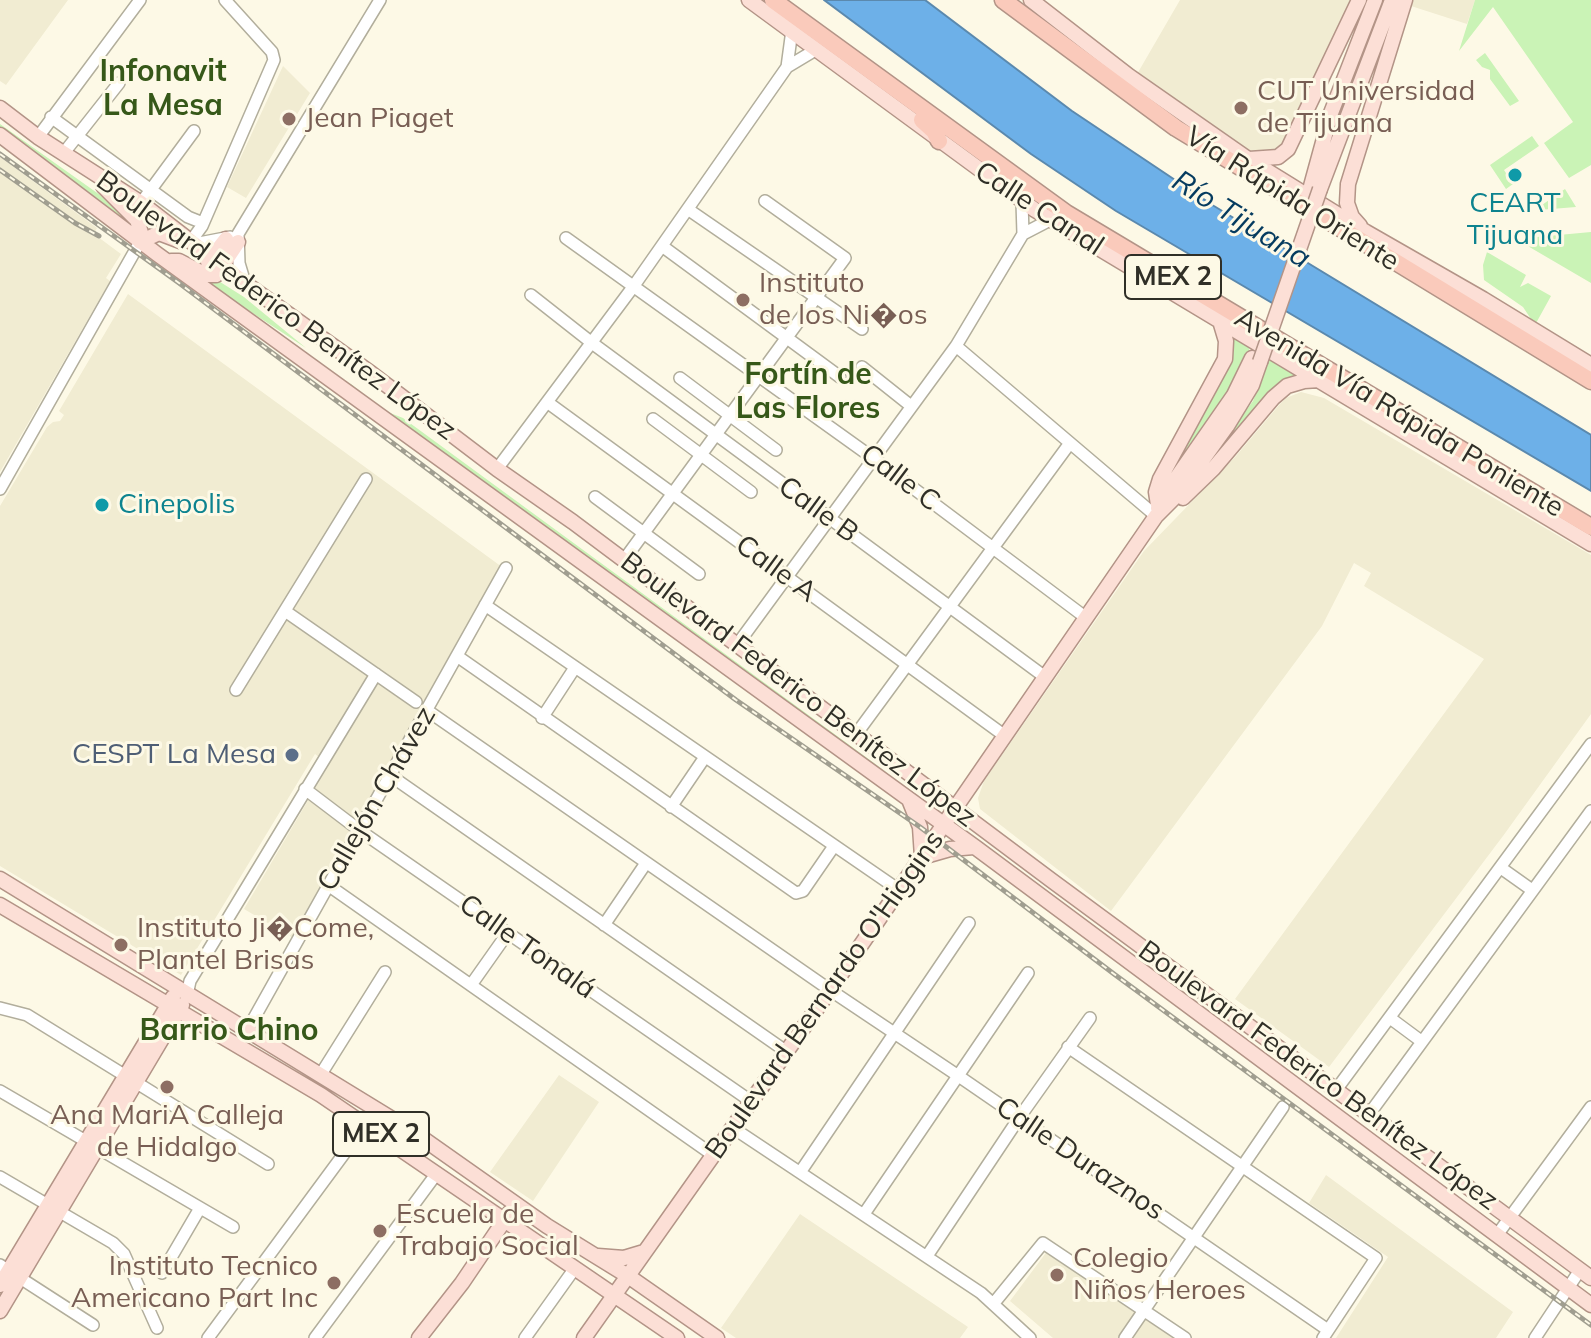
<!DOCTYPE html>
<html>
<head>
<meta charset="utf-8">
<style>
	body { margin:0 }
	canvas { display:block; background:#fdf9e6 }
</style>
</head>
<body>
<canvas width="1591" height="1338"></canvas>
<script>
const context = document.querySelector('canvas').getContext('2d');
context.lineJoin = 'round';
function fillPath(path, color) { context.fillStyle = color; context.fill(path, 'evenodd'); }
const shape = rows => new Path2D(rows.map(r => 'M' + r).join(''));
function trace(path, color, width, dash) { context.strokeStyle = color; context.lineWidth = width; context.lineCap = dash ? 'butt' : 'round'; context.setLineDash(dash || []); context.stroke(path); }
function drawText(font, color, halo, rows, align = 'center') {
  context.font = font + ' Mulish,sans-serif'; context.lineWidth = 6; context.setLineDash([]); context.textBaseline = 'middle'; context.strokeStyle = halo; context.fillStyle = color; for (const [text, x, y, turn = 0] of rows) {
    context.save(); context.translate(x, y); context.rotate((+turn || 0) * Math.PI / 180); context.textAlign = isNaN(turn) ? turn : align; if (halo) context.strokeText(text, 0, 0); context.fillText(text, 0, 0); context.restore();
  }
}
const built = shape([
	[0,0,68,0,6,85,0,81],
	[1180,0,1354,0,1281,156,1243,153,1133,81],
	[1413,0,1475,0,1467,24,1411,6],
	[283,66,310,93,246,198,227,187],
	[0,157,97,228,94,234,121,254,106,278,110,281,0,472],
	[128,294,502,567,295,939,244,909,329,765,315,754,181,975,0,866,0,506,47,427,53,422,60,421,64,415,59,411],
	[1301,392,1324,398,1591,555,1591,714,1503,836,1329,1067,1235,999,1484,659,1364,586,1371,573,1354,563,1322,626,1111,911,980,809,978,798,984,781,1144,551,1236,456,1280,404,1286,398],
	[559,1075,599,1102,533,1201,490,1172],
	[1326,1175,1513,1312,1496,1338,1336,1338,1388,1257,1309,1203],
	[800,1214,968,1327,960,1338,736,1338,721,1328],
	[1048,1250,1179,1338,1053,1338,1010,1301]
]);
const green = shape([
	[1475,0,1591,0,1591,165,1569,178,1544,143,1573,122,1493,7,1459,51],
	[1485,53,1519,101,1510,106,1490,79,1490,70,1482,67,1476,60],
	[0,124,100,195,132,226,0,129],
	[1532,136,1539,146,1504,170,1513,184,1506,189,1490,165],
	[1565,189,1576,207,1539,210,1539,207],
	[1591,232,1591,283,1526,245,1526,238],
	[1487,252,1526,275,1520,287,1528,283,1551,296,1535,325,1523,307,1484,280,1483,265],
	[217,280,244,297,306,348,205,282],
	[1231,334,1250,347,1245,363,1232,386,1163,482,1231,363],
	[1270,358,1306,378,1300,379,1191,485,1253,401],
	[343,381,351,384,385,411,403,418,889,774,843,743]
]);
const water = shape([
	[824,0,925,0,1072,111,1214,206,1591,435,1591,491,1116,211,1031,154,824,0]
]);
const minor = shape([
	[787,67,792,30],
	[51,117,188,217,203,223],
	[38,137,140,0],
	[63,154,119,83],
	[141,203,194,131],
	[689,210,862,329],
	[1023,234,1050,220],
	[566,238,873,458,1085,617],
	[191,241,202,226,274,60,272,52,225,0],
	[194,244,230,237],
	[662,246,840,377],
	[245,283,239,263,238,234,380,0],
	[531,295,592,343,1045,677],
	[956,346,1156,516],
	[862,367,911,406],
	[680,378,776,450],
	[547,402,1005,736],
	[653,419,751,492],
	[497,469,633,287,787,67,817,49],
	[0,489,140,242],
	[595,497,699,574],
	[624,560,845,258,765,201],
	[485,605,899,890],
	[285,611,416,702],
	[737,645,956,346,1023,234,1022,202],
	[457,656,796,893,803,891,834,846],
	[236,690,366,479],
	[428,711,830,990,957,1075,1328,1330],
	[542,718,574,669],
	[857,733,1070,443],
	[391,776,787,1052],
	[305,789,359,830,752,1102],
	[671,807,705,757],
	[1501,868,1532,890],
	[328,885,713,1155],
	[604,925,646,863],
	[471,985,507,934],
	[187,995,190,981,376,674],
	[0,1008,27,1015,268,1164],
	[1390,1018,1421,1041],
	[248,1029,506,568],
	[1068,1047,1376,1258,1323,1338],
	[321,1074,385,972],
	[1336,1090,1591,744],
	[0,1091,233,1227],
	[1370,1113,1591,811],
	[733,1128,981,1293,1030,1338],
	[801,1171,969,923],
	[0,1177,113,1243,124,1254,157,1328],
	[864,1214,1028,973],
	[1497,1235,1591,1107],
	[927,1256,1019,1118,1090,1018],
	[0,1265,93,1325],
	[162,1273,200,1208],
	[994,1303,1043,1243,1185,1338],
	[208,1338,377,1109],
	[315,1338,437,1173],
	[525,1338,575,1268],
	[1125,1338,1283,1107],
	[1535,1338,1580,1270]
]);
const major = shape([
	[749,0,1035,210,1591,544],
	[1031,0,1129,76,1248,159,1366,232,1483,299,1591,365],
	[0,108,38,137,141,203,246,284,372,374,497,469,573,522,1051,880,1591,1278],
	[0,135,157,254,975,847,1591,1305],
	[1249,159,1278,157,1288,149,1359,0],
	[103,186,137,220,141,233,140,242],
	[1311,186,1331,113,1375,0],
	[1320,189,1392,0],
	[1360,226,1352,217,1347,203,1348,184,1405,0],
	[140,242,159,233,180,241],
	[171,261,179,261,206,275,216,275,238,242],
	[208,262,226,239],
	[1183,498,1213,469,1273,398,1287,386,1304,381,1320,380],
	[1158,505,1156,492,1160,479,1225,359,1226,341,1220,321],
	[1158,508,1170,487,1234,395,1252,358],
	[910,802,920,827,922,857,950,849,974,847],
	[0,879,415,1133,547,1226,628,1276,717,1338],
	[0,905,321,1095,677,1338],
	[598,1256,624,1258,644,1252],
	[0,1285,173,997],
	[0,1311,182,1005],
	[419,1338,462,1283,510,1212],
	[584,1338,830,990,1156,516,1178,494,1227,426,1252,385,1260,362]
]);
const highway = shape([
	[773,0,1066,213,1591,527],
	[1003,0,1176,128,1591,381],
	[922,120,934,131,939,141]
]);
const rail = shape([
	[0,154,179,283,736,700,920,827,1114,974,1591,1325],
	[0,170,75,223,99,236]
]);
const majorBridge = shape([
	[1260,362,1320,189]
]);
const markers = [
	[1241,108,8,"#8d6e63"],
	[289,119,8,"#8d6e63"],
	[1515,175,8,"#0f9aa8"],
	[743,300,8,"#8d6e63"],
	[102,505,8,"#0f9aa8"],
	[292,755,8,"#5c6f8a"],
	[121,945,8,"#8d6e63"],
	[167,1087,8,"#8d6e63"],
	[380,1231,8,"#8d6e63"],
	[1057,1275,8,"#8d6e63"],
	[334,1283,8,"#8d6e63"]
];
const shields = [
	[1173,277,96],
	[381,1134,96]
];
const shieldNames = [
	["MEX 2",1173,277],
	["MEX 2",381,1134]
];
const educationNames = [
	["CUT Universidad",1257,92],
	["de Tijuana",1257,124],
	["Jean Piaget",305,119],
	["Instituto",759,284],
	["de los Ni�os",759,316],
	["Instituto Ji�Come,",137,929],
	["Plantel Brisas",137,961],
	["Ana MariA Calleja",167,1116,"center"],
	["de Hidalgo",167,1148,"center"],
	["Escuela de",396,1215],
	["Trabajo Social",396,1247],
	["Colegio",1073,1259],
	["Niños Heroes",1073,1291],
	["Instituto Tecnico",318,1267,"right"],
	["Americano Part Inc",318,1299,"right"]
];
const streetNames = [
	["Vía Rápida Oriente",1292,199,32],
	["Calle Canal",1039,209,33],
	["Boulevard Federico Benítez López",276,306,36],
	["Avenida Vía Rápida Poniente",1399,413,31],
	["Calle C",900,478,37],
	["Calle B",818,510,36],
	["Calle A",776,569,36],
	["Boulevard Federico Benítez López",798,690,37],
	["Callejón Chávez",377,799,-60],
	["Calle Tonalá",527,947,35],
	["Boulevard Bernardo O'Higgins",825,995,-55],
	["Boulevard Federico Benítez López",1318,1076,36],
	["Calle Duraznos",1080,1159,34]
];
const cultureNames = [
	["CEART",1515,204],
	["Tijuana",1515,236],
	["Cinepolis",118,505,"left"]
];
const serviceNames = [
	["CESPT La Mesa",276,755]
];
const neighbourhoodNames = [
	["Infonavit",163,72],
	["La Mesa",163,106],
	["Fortín de",808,375],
	["Las Flores",808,409],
	["Barrio Chino",229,1031]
];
const waterNames = [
	["Río Tijuana",1241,220,32]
];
fillPath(built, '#f1ecd2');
fillPath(green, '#caf3b6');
fillPath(water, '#6db0e8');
trace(water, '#5b89ae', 2);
trace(minor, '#b2ae9c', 14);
trace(major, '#b39487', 17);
trace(highway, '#b39487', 19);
trace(minor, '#fff', 11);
trace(major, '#fcdfd6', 14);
trace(highway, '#facabb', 16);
trace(rail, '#a09e90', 5);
trace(rail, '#fdf9e6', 2, [6]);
trace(majorBridge, '#b39487', 17, []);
trace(majorBridge, '#fcdfd6', 14);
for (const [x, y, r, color] of markers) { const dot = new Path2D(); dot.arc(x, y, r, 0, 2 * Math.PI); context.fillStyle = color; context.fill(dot); trace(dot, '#fdf9e6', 3); }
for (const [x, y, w] of shields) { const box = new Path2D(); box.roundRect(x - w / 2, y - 22, w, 44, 6); context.fillStyle = '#fdf9e6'; context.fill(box); trace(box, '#302f27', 2); }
drawText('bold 26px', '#302f27', null, shieldNames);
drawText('28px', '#785e54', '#fdf9e6', educationNames, 'left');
drawText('28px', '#302f27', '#fdf9e6', streetNames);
drawText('28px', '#0d838f', '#fdf9e6', cultureNames);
drawText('28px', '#4e5e75', '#fdf9e6', serviceNames, 'right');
drawText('bold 30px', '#365819', '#fdf9e6', neighbourhoodNames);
drawText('italic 30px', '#053b5f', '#fdf9e6', waterNames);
</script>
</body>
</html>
